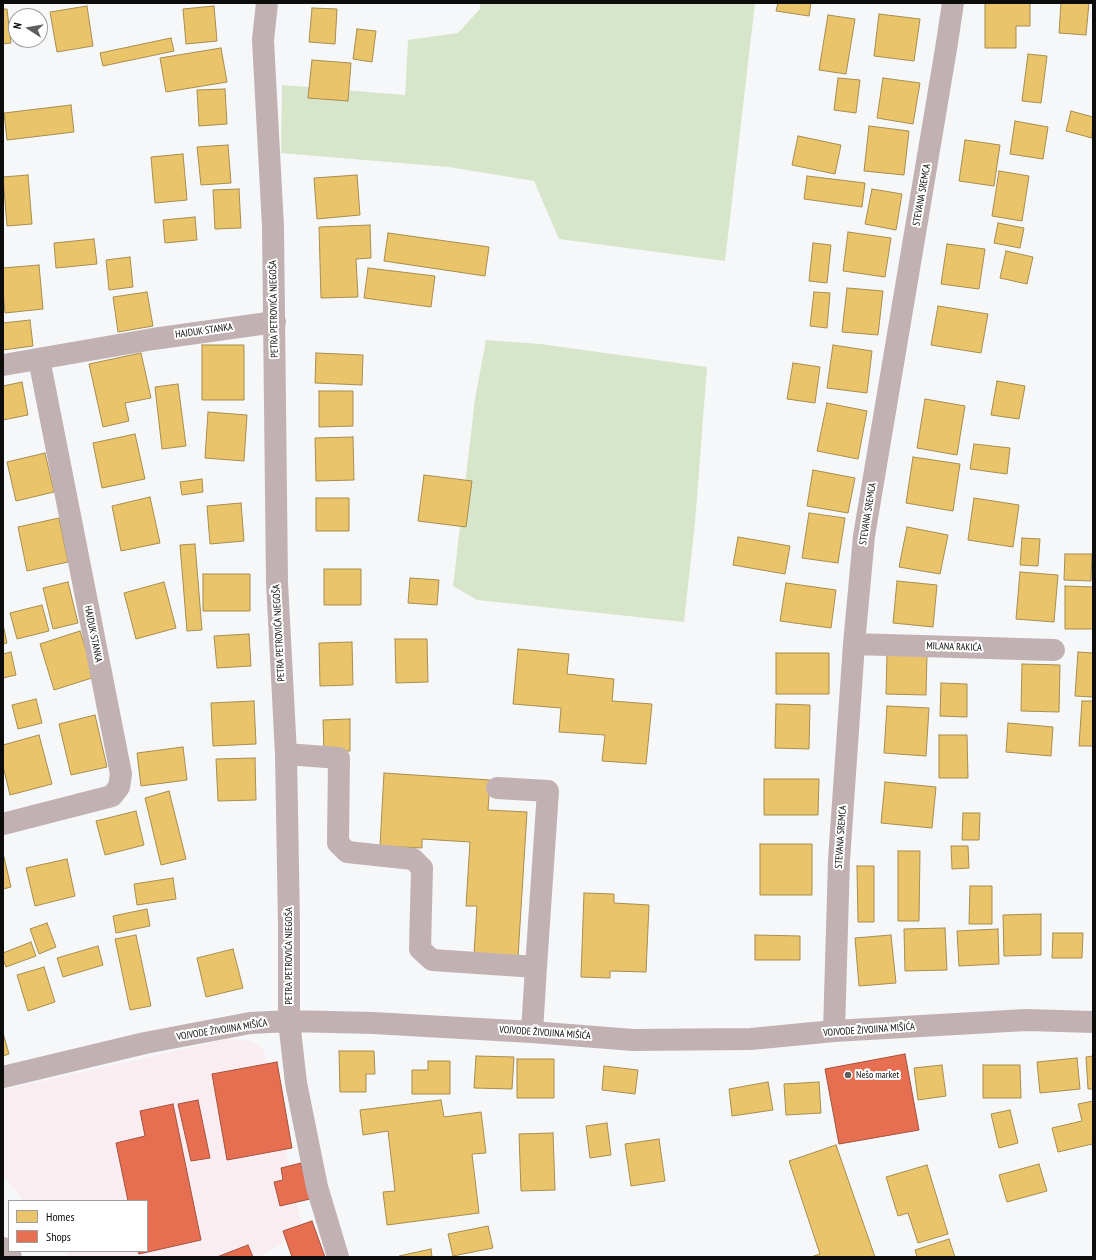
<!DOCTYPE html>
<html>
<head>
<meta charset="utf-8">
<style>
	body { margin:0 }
	#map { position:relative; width:1096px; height:1260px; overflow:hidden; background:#f6f7f8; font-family:"PT Sans Narrow",sans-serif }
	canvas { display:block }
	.frame { position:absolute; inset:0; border:4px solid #0c0c0d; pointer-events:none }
	.legend { position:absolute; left:8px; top:1200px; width:140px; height:52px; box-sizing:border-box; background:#fff; border:1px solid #9e9e9e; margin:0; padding:5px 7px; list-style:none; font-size:12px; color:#0c0c0d }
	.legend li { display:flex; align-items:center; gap:8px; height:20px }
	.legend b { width:20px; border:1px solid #9e9e9e }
	.north { position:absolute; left:8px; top:8px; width:40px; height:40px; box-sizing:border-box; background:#fff; border:1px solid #9e9e9e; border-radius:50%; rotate:282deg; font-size:11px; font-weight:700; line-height:16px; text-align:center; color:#0c0c0d }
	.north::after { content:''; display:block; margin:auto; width:14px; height:18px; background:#5e5e5f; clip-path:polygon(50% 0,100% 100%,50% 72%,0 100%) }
</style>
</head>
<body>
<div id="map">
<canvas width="1096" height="1260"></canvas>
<div class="frame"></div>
<ul class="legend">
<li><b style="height:11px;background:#e9c46a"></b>Homes</li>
<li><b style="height:11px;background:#e76f51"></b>Shops</li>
</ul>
<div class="north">N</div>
</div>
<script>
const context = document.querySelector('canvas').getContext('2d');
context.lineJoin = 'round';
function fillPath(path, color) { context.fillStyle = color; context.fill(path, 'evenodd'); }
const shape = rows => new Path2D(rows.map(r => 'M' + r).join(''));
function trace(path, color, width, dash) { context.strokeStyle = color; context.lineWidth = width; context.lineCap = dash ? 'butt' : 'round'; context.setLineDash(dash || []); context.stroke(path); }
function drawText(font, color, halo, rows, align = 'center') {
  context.font = font + ' "PT Sans Narrow",sans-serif'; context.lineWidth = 4; context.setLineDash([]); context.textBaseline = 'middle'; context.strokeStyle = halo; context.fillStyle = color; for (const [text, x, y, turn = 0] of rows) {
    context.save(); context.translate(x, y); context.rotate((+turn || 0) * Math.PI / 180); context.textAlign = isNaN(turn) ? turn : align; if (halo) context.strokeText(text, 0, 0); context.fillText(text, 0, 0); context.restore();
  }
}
const commercial = shape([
	[227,1039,251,1041,263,1049,303,1231,259,1257,68,1257,64,1251,147,1251,147,1201,24,1201,3,1175,3,1090]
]);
const green = shape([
	[480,3,755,3,725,261,559,239,534,181,449,167,281,153,282,85,405,95,408,40,458,33,480,9],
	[486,340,540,344,707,367,695,523,684,622,477,600,453,586,475,399]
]);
const homes = shape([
	[778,3,811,3,809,16,776,11,778,3],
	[985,3,1030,3,1030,26,1016,26,1016,48,985,48,985,3],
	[1061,3,1089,3,1086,35,1059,33,1061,3],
	[87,6,93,46,57,52,50,12,87,6],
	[214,6,217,41,186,44,183,9,214,6],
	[312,8,337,9,335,44,309,42,312,8],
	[3,9,7,9,11,43,3,44,3,9],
	[879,14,920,19,914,61,874,56,879,14],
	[828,15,855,19,846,74,819,70,828,15],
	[357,29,376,31,372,62,353,59,357,29],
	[171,38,174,51,103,66,100,53,171,38],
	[221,48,227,82,166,92,160,58,221,48],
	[1028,54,1047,56,1041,103,1022,101,1028,54],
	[312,60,351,63,348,101,308,98,312,60],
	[838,78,860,80,856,113,834,110,838,78],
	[883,78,920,83,913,124,877,118,883,78],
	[225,89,227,124,199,126,197,90,225,89],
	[71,105,74,132,7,140,4,113,71,105],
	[1071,111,1093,117,1092,138,1066,131,1071,111],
	[1015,121,1048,127,1043,159,1010,154,1015,121],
	[869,126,909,131,904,175,864,171,869,126],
	[798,136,841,145,835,174,792,165,798,136],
	[965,140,1000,145,994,186,959,181,965,140],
	[228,145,231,183,201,185,197,147,228,145],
	[183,154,187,200,155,203,151,157,183,154],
	[999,171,1029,176,1022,221,992,216,999,171],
	[28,175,32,224,7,226,3,177,28,175],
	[357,175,360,215,317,219,314,178,357,175],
	[807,176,865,183,862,207,804,199,807,176],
	[239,189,241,228,215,229,213,190,239,189],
	[872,189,902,194,896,230,865,224,872,189],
	[195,217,197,240,165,243,163,220,195,217],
	[998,223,1024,228,1020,248,994,243,998,223],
	[370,225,371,258,356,259,358,297,321,298,319,227,370,225],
	[848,232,891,238,885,277,843,271,848,232],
	[388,233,489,247,485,276,384,261,388,233],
	[94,239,97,264,56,268,54,243,94,239],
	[813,243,831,245,827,283,809,281,813,243],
	[947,244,985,249,979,289,941,284,947,244],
	[1006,251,1033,257,1027,284,1000,278,1006,251],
	[130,257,133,287,109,290,106,260,130,257],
	[39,265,43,309,5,313,3,290,3,268,39,265],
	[368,268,435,276,431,307,364,298,368,268],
	[847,288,883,291,878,335,842,332,847,288],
	[147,292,153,326,118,332,113,297,147,292],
	[814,292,830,293,827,328,810,326,814,292],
	[938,306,988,314,981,353,931,345,938,306],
	[30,320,33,346,3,350,3,323,30,320],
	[202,345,244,345,244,400,202,400,202,345],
	[833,345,872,351,867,393,827,388,833,345],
	[141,353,151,398,125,403,129,421,103,427,89,364,141,353],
	[316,353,363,355,362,385,315,383,316,353],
	[793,363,820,367,815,403,787,399,793,363],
	[997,381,1025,386,1019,419,991,415,997,381],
	[22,382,28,415,3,420,3,386,22,382],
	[178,384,186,446,162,449,155,387,178,384],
	[319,391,353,391,353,426,319,427,319,391],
	[925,399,965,406,957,455,917,448,925,399],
	[827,403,867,411,858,459,817,451,827,403],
	[208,412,247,415,244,461,205,458,208,412],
	[135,434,145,479,102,488,93,443,135,434],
	[353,437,354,480,316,481,315,438,353,437],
	[974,444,1010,448,1007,474,970,469,974,444],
	[45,453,54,492,16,501,7,462,45,453],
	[913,457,960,464,953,511,906,503,913,457],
	[813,470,855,478,848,513,807,506,813,470],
	[424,475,472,481,466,527,418,521,424,475],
	[202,479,203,492,182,495,180,482,202,479],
	[150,497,160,543,121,551,112,506,150,497],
	[316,498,349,498,349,531,316,531,316,498],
	[974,498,1019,505,1013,547,968,540,974,498],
	[241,503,244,541,210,544,207,506,241,503],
	[809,513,845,518,838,563,802,558,809,513],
	[59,518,68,562,27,571,18,527,59,518],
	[907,527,948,535,940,574,899,567,907,527],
	[738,537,790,546,785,574,733,565,738,537],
	[1022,538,1040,539,1038,566,1020,565,1022,538],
	[195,544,202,630,187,631,180,545,195,544],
	[1065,554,1092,554,1091,581,1064,580,1065,554],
	[324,569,361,569,361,605,324,605,324,569],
	[1020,572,1058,575,1054,622,1016,619,1020,572],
	[203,574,250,574,250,611,203,611,203,574],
	[410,578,439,580,437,605,408,603,410,578],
	[897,581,937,585,933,627,893,623,897,581],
	[68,582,78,623,53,629,43,588,68,582],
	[164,582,176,628,136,639,124,593,164,582],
	[786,583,836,590,831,628,780,621,786,583],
	[1065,586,1093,587,1093,629,1065,629,1065,586],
	[42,605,49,631,17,639,10,613,42,605],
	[3,624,7,643,3,644,3,624],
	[80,631,95,677,54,690,40,644,80,631],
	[249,634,251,666,217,668,214,636,249,634],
	[395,639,427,639,428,682,396,683,395,639],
	[352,642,353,685,320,686,319,643,352,642],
	[518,649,569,654,567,674,614,679,612,701,652,704,646,764,602,761,605,735,559,732,561,708,513,704,518,649],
	[11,652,16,675,3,678,3,654,11,652],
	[1078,652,1093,653,1093,697,1075,696,1078,652],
	[776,653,829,653,829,694,776,694,776,653],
	[887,654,927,655,926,695,886,694,887,654],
	[1022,664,1060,665,1059,712,1021,711,1022,664],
	[941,683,967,684,967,717,940,716,941,683],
	[36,699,42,723,18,729,12,705,36,699],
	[254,701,256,744,213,746,211,703,254,701],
	[1082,701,1093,701,1093,746,1079,746,1082,701],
	[776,704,810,705,809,749,775,748,776,704],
	[887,706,929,708,926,756,884,753,887,706],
	[95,715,107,767,71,775,59,724,95,715],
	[350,719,350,751,324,752,323,720,350,719],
	[1008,723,1053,727,1051,756,1006,752,1008,723],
	[39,735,52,784,10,795,3,766,3,745,39,735],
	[939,735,967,735,968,778,939,778,939,735],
	[183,747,187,780,141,786,137,753,183,747],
	[255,758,256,800,218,801,216,759,255,758],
	[384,773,490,780,488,810,527,812,518,957,474,954,477,906,466,906,470,842,422,839,422,848,380,846,384,773],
	[764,779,819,779,818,815,764,815,764,779],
	[885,782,936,787,932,828,881,823,885,782],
	[169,791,186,859,161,865,145,798,169,791],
	[136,811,144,845,105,855,96,821,136,811],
	[963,813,980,813,979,840,962,840,963,813],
	[760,844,812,844,812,895,760,895,760,844],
	[951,846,968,846,969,868,952,869,951,846],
	[898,851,920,851,919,921,898,921,898,851],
	[3,853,11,887,3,889,3,853],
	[67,859,75,896,35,906,26,868,67,859],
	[857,866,874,866,874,922,858,922,857,866],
	[173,878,176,899,137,905,134,884,173,878],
	[970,886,992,886,992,924,969,924,970,886],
	[584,893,614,894,614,903,649,905,646,972,610,971,610,978,581,977,584,893],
	[147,909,150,926,116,933,113,916,147,909],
	[1041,914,1041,955,1004,956,1003,915,1041,914],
	[47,923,56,947,39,954,30,929,47,923],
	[945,928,947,970,905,971,904,929,945,928],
	[998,929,999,964,959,966,957,931,998,929],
	[1053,933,1083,933,1082,958,1052,958,1053,933],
	[136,935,151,1006,130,1010,115,939,136,935],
	[755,935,800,936,800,960,755,960,755,935],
	[891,935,896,983,859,986,855,938,891,935],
	[31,942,36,956,6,967,3,959,3,953,31,942],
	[98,946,103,965,63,977,57,958,98,946],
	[233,949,243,988,206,997,197,958,233,949],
	[44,967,55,1002,28,1011,17,975,44,967],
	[3,1033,9,1054,3,1056,3,1033],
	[339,1051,374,1051,375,1074,366,1074,366,1092,340,1092,339,1051],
	[476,1056,514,1057,512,1089,474,1088,476,1056],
	[1093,1056,1093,1089,1088,1089,1086,1057,1093,1056],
	[1077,1058,1080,1089,1040,1093,1037,1062,1077,1058],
	[517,1059,554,1059,554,1098,517,1098,517,1059],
	[428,1061,450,1061,450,1094,412,1094,412,1070,428,1070,428,1061],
	[942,1065,946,1096,918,1100,914,1068,942,1065],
	[983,1065,1020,1065,1021,1098,983,1098,983,1065],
	[604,1066,638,1070,635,1094,602,1090,604,1066],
	[768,1082,773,1110,732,1116,729,1089,768,1082],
	[819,1082,821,1113,786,1115,784,1084,819,1082],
	[441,1100,444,1117,481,1112,486,1153,472,1154,479,1213,387,1225,383,1192,395,1191,388,1131,363,1135,360,1110,441,1100],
	[1093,1101,1093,1149,1092,1144,1058,1152,1052,1128,1082,1121,1078,1104,1093,1101],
	[1010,1110,1018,1143,999,1148,991,1114,1010,1110],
	[607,1123,611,1155,590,1158,586,1126,607,1123],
	[553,1133,555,1190,521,1191,519,1134,553,1133],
	[659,1139,665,1181,631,1186,625,1144,659,1139],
	[836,1145,875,1257,811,1257,820,1254,789,1161,836,1145],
	[1039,1164,1047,1191,1007,1202,999,1175,1039,1164],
	[927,1165,948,1234,918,1243,908,1213,898,1216,886,1177,927,1165],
	[488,1226,493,1248,453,1256,448,1234,488,1226],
	[949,1239,955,1257,917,1257,915,1250,949,1239],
	[431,1249,432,1257,399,1257,399,1256,431,1249]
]);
const shops = shape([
	[905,1054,919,1130,839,1144,825,1069,905,1054],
	[277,1062,292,1148,227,1160,212,1074,277,1062],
	[198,1100,210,1158,191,1161,178,1104,198,1100],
	[173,1104,201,1240,139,1254,138,1251,147,1251,147,1201,128,1201,116,1143,145,1136,140,1111,173,1104],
	[301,1163,310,1199,280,1206,274,1182,283,1180,281,1168,301,1163],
	[312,1221,325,1257,292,1257,283,1231,312,1221],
	[248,1245,253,1257,217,1257,248,1245]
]);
const minor = shape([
	[267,3,263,40,273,227,277,582,286,754,289,925,289,1021,296,1083,317,1187,338,1257],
	[3,365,153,339,275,322],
	[854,644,1054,650],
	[286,754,339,758,338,843,347,852,413,859,422,868,420,949,432,960,536,967],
	[497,788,548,791,536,967,532,1032],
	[3,824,112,796,119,787,121,774,39,359],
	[834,1031,839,860,854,644,864,536,946,49,953,3],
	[3,1077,145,1043,250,1023,289,1021,373,1023,532,1032,633,1040,751,1039,834,1031,1026,1020,1093,1022],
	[3,1248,11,1257]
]);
const markers = [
	[848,1075,4,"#5e5e5f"]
];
const streetNames = [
	["STEVANA SREMCA",922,195,-80],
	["PETRA PETROVIĆA NJEGOŠA",274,309,-91],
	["HAJDUK STANKA",204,331,-8],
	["STEVANA SREMCA",868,514,-81],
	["PETRA PETROVIĆA NJEGOŠA",279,633,-93],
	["HAJDUK STANKA",93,634,79],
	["MILANA RAKIĆA",954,647,2],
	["STEVANA SREMCA",841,837,-86],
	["PETRA PETROVIĆA NJEGOŠA",289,956,-90],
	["VOJVODE ŽIVOJINA MIŠIĆA",222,1030,-9],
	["VOJVODE ŽIVOJINA MIŠIĆA",869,1030,-4],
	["VOJVODE ŽIVOJINA MIŠIĆA",545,1033,4]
];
const poiNames = [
	["Nešo market",856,1075]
];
fillPath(commercial, '#faedf2');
fillPath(green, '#d7e6cb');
fillPath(homes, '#e9c46a');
trace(homes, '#a78d4e', 1);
fillPath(shops, '#e76f51');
trace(shops, '#a5513d', 1);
trace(minor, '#c2b1b3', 22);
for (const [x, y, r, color] of markers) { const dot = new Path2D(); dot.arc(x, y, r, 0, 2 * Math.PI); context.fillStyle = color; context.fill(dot); trace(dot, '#fff', 1.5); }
drawText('10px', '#0c0c0d', '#fff', streetNames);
drawText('10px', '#0c0c0d', '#fff', poiNames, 'left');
</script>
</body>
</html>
